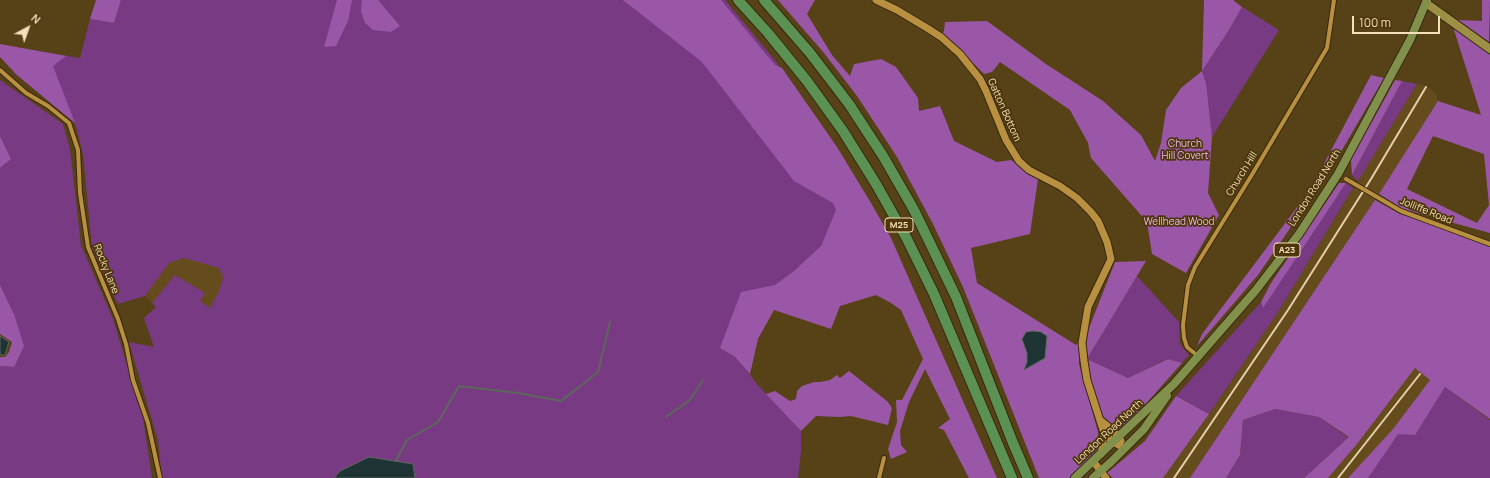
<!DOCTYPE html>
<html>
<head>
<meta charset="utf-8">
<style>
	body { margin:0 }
	#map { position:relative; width:1490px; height:478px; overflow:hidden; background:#574116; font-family:Manrope,sans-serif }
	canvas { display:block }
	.north { position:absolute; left:8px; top:8px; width:40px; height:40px; -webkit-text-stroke:3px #4c360a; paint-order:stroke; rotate:41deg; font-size:11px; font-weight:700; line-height:16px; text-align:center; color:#f6e0bb }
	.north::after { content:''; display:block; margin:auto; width:14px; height:18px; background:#f6e0bb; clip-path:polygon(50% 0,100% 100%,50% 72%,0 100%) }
	.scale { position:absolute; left:1352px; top:16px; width:88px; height:18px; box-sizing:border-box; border:2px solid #f6e0bb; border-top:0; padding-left:5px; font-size:12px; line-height:14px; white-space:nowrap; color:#f6e0bb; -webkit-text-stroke:3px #4c360a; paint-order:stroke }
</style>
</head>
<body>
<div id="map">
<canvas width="1490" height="478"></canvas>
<div class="north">N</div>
<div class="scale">100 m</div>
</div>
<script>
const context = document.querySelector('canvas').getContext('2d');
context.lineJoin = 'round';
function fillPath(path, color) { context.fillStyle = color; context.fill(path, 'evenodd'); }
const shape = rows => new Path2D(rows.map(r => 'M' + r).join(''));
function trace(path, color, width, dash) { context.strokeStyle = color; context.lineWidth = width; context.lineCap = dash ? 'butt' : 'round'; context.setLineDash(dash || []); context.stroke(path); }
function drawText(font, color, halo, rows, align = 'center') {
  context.font = font + ' Manrope,sans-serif'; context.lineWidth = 3.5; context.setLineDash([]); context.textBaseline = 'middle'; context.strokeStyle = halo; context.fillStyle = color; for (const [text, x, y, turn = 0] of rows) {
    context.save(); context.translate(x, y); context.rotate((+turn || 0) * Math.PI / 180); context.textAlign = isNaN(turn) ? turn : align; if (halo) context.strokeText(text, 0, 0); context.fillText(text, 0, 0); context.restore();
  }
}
const built = shape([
	[1417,84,1426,86,1431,89,1436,94,1438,101,1367,213,1190,478,1163,478,1221,397,1278,312],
	[184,258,219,267,223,277,219,291,210,309,199,301,204,293,175,275,152,303,145,296,169,263],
	[1415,368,1430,380,1393,429,1348,478,1328,478,1357,444]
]);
const green = shape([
	[121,0,725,0,778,64,842,214,836,211,821,246,720,348,735,357,740,362,757,384,801,431,801,452,798,478,162,478,158,441,129,342,154,347,144,318,156,307,152,303,175,275,205,293,200,301,210,308,219,291,223,278,219,268,184,258,169,263,145,296,118,304,92,248,83,154,75,123,13,72,33,50,80,58,90,19,114,23],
	[1242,7,1279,30,1212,137,1202,71,1229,30],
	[0,80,46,112,63,124,70,149,81,245,113,319,143,418,152,478,0,478,0,366,14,367,14,314,0,285,0,168,11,159,0,136],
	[1402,81,1417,84,1358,181,1352,175],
	[1346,183,1353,188,1278,312,1209,414,1176,396,1261,302,1263,307],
	[1137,276,1179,322,1180,344,1189,355,1182,363,1167,359,1128,378,1087,359],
	[1445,387,1490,420,1490,478,1365,478,1398,434,1415,434],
	[1275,409,1319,417,1349,438,1304,478,1226,478,1240,455,1243,420]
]);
const forest = shape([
	[96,0,121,0,114,23,90,19],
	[337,0,352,0,348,21,336,46,324,47],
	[362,0,378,0,400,26,391,32,373,30,365,23,361,11],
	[623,0,721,0,775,65,782,68,837,147,871,203,891,238,997,478,969,478,944,430,938,428,950,419,925,369,909,402,900,431,901,445,907,452,891,459,888,449,897,422,896,400,902,400,923,359,901,310,891,303,876,295,840,306,831,329,774,310,758,339,750,374,735,357,720,348,741,292,775,285,794,271,821,246,836,210,833,203,794,181,702,62],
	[778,0,815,0,807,14,832,55,850,76,854,64,881,59,896,67,918,98,919,111,940,106,954,141,997,162,1011,160,1038,179,1030,234,971,248,977,283,1076,345,1081,340,1079,364,1098,432,1098,452,1069,478,1039,478,963,287,933,224,897,157,857,96,824,53],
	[1022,339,1045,358,1025,369,1027,362,1027,353],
	[1204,0,1233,0,1242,7,1229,30,1202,71,1206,84,1212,137,1208,193,1219,215,1186,273,1152,254,1147,222,1091,158,1088,143,1070,110,1000,62,992,72,984,74,953,43,941,37,944,31,945,22,987,21,1046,64,1103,101,1141,135,1155,161,1161,143,1166,110,1181,88,1202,71],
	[1482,0,1490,0,1489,42,1458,20,1482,21],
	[1457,27,1490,55,1490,233,1403,209,1379,194,1438,101,1481,115,1454,30],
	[1433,136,1484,154,1489,205,1477,223,1407,189],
	[0,44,66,56,53,66,75,123,17,75,0,57],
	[1371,75,1384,78,1332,167,1258,275,1197,346,1202,334,1310,190],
	[1395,80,1402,81,1352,175,1351,160],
	[0,136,11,159,0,168],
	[1339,183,1346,183,1263,308,1261,302,1271,283],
	[1375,200,1400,214,1490,241,1490,419,1445,387,1415,435,1398,434,1368,478,1348,478,1393,429,1430,380,1415,368,1357,444,1328,478,1304,478,1349,437,1319,417,1275,409,1243,420,1240,455,1226,478,1190,478],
	[1146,261,1087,359,1128,378,1168,359,1182,363,1120,433,1111,423,1102,416,1085,364,1087,333,1115,262],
	[0,285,14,314,24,346,14,367,0,366,0,357,5,357,9,352,12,342,0,334],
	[849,371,887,401,892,408,888,425,851,416,840,417,816,416,801,431,766,394,775,391,790,401,796,399,797,391,802,386,814,382,820,382,830,380,837,375,840,378],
	[1176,396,1209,414,1163,478,1113,478,1107,473,1145,441]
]);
const water = shape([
	[1033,331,1041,332,1047,336,1045,358,1024,370,1027,362,1027,353,1022,339,1026,332,1033,331],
	[0,336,9,342,5,355,0,355,0,336],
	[369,457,413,464,415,478,334,478,340,471,369,457]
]);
const stream = shape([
	[666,417,690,400,703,380],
	[396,461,407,440,438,422,459,386,518,393,561,401,598,372,610,322]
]);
const minor = shape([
	[0,70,26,93,48,106,69,123,78,150,80,193,88,247,118,319,126,344,133,380,148,423,160,478],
	[1384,201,1401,211,1490,244],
	[1199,357,1187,347,1184,338,1183,325,1188,285,1195,267,1253,173,1327,48,1334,0],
	[879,478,884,458]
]);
const tertiary = shape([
	[876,0,897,10,927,28,941,37,960,54,980,79,986,91,1006,140,1019,161,1029,170,1060,186,1077,198,1091,212,1098,221,1107,242,1111,259,1088,307,1082,343,1084,361,1087,380,1104,433,1113,442,1124,448],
	[1100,420,1110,428,1119,437,1121,441],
	[1101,454,1104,433],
	[1093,461,1106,478]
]);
const secondary = shape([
	[1426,3,1490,49]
]);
const primary = shape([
	[1075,478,1174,384,1256,290,1299,234,1338,174,1410,40,1427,0],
	[1093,478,1111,462,1144,429,1167,396]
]);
const motorway = shape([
	[738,0,768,33,807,81,843,131,876,184,907,239,934,294,1012,478],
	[764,0,810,53,849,104,883,156,914,210,956,297,1013,443,1028,478]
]);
const rail = shape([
	[1174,478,1288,310,1371,179,1426,87],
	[1338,478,1420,374]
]);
const minorBridge = shape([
	[1346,179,1384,201]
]);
const shields = [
	[899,225,28],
	[1287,250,26]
];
const shieldNames = [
	["M25",899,225],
	["A23",1287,250]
];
const streetNames = [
	["Gatton Bottom",1004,110,66],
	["Church Hill",1242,174,-58],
	["London Road North",1315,188,-58],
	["Jolliffe Road",1426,211,22],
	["Rocky Lane",106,269,68],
	["London Road North",1109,432,-43]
];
const parkNames = [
	["Church",1185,144],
	["Hill Covert",1185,156],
	["Wellhead Wood",1179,222]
];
fillPath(built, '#654c1d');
fillPath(green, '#783b83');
fillPath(forest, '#9a57a7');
fillPath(water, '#1d3334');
trace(water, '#5e675c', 1);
trace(stream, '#5e675c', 2);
trace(minor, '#362910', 6);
trace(tertiary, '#362910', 9);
trace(secondary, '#362910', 10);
trace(primary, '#362910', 10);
trace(motorway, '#362910', 12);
trace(minor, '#b98f40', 4);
trace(tertiary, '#b98f40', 7);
trace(secondary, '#9d9045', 8);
trace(primary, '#81904b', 8);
trace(motorway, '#5b9152', 10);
trace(rail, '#e6d0aa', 2);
trace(minorBridge, '#362910', 6, []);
trace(minorBridge, '#b98f40', 4);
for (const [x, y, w] of shields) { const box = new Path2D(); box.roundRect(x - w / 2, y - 7, w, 14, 3); context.fillStyle = '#4c360a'; context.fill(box); trace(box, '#f6e0bb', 1); }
drawText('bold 9px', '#f6e0bb', null, shieldNames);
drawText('10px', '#f6e0bb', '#4c360a', streetNames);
drawText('10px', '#f0bbfa', '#4c360a', parkNames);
</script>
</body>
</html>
